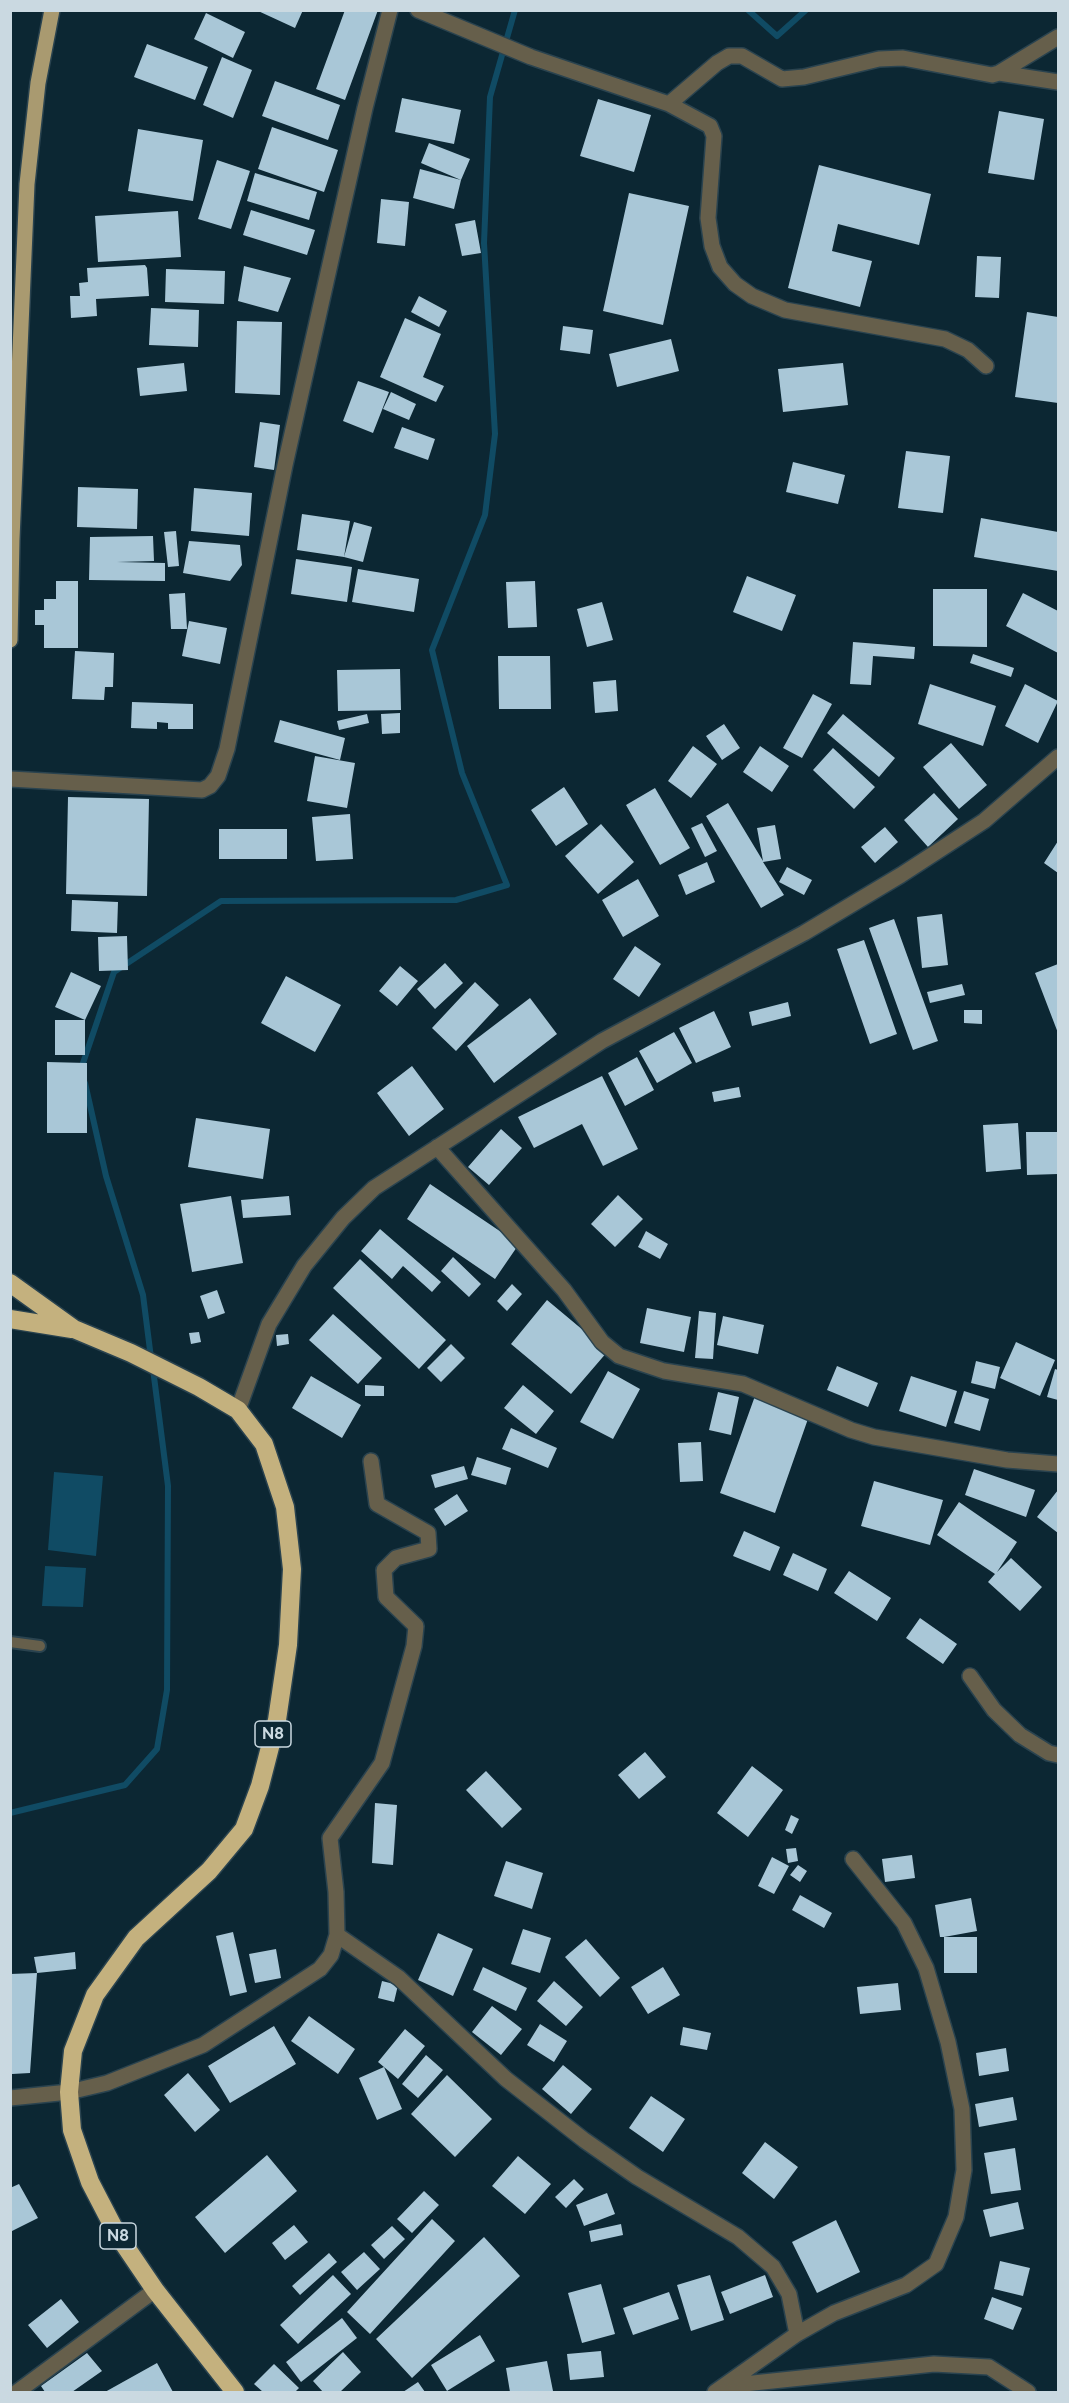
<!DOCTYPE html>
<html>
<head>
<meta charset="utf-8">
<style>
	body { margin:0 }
	#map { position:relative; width:1069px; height:2403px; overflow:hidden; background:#0c2733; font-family:Raleway,sans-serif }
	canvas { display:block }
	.frame { position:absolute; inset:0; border:12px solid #cad9e1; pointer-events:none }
</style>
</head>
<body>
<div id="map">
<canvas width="1069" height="2403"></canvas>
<div class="frame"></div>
</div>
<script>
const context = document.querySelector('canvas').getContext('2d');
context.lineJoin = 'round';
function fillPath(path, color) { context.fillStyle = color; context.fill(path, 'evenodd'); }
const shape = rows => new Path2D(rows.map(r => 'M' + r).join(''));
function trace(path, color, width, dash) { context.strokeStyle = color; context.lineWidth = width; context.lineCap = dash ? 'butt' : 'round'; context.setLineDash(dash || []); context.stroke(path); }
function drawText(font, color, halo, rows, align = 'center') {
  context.font = font + ' Raleway,sans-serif'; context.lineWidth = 6; context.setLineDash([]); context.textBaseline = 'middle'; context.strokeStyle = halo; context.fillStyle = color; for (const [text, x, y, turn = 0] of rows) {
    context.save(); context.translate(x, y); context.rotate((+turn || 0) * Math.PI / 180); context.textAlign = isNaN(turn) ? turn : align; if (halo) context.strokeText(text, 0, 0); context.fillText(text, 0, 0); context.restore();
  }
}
const water = shape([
	[54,1472,103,1476,96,1556,48,1550],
	[45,1566,86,1568,83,1607,42,1606]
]);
const stream = shape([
	[748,10,777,36,806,10],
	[82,1070,82,1066,114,972,221,901,456,900,507,885,462,773,432,650,485,515,495,434,484,243,490,97,515,10],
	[85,1083,106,1176,143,1295,151,1358],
	[10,1813,125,1785,157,1749,167,1690,168,1486,153,1369]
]);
const building = shape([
	[256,10,303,10,295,28],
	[345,10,378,10,345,100,316,89],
	[206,13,245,32,233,58,194,39],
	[147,44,208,67,195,100,134,77],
	[222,57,252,70,233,118,203,105],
	[275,81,340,105,328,140,262,116],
	[402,98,461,110,454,144,395,132],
	[598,99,651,115,634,172,580,156],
	[999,111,1044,119,1034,180,988,173],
	[272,127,338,150,324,192,258,169],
	[138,129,203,140,193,201,128,191],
	[429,143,470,159,461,180,454,209,413,198,420,169,461,180,421,163],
	[217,160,250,171,231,229,198,219],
	[819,165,931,194,919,245,838,224,832,251,872,261,860,307,788,288],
	[255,173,317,192,309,220,247,201],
	[629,193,689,206,663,325,603,311],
	[381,199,409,202,405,246,377,243],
	[251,210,315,230,307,255,243,235],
	[178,211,181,257,98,262,95,216],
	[475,220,481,253,462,256,455,224],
	[977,256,1001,257,999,298,975,297],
	[145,265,147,268,149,296,96,299,97,316,71,318,70,296,80,296,79,283,88,282,87,268],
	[244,266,291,278,278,312,238,301],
	[166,269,225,271,224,304,165,302],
	[419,296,447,311,439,327,411,312],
	[151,308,199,310,198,347,149,345],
	[1027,312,1058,317,1058,403,1015,397],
	[405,318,441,334,423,377,444,386,436,402,380,377],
	[237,321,282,322,280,395,235,393],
	[563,326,593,330,590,354,560,350],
	[671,339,679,371,617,387,609,354],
	[184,363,187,391,140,396,137,368],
	[843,363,848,405,783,412,778,369],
	[358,381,389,392,373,433,343,421],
	[391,392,416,404,409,420,383,409],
	[260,422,280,425,274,470,254,467],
	[402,427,435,439,428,460,394,448],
	[906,451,950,456,943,513,898,508],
	[793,462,845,475,838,504,786,492],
	[78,487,138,489,137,529,77,527],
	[194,488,252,493,249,536,191,531],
	[302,514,350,521,344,557,297,550],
	[981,518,1058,532,1058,571,974,557],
	[354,522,372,527,363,562,344,557],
	[176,531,179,566,168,567,164,532],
	[153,536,154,561,117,562,165,563,165,581,89,580,90,537],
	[189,541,240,545,242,565,230,581,183,573],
	[296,559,352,567,347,602,291,594],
	[358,569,419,579,414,612,352,602],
	[747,576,796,595,782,631,733,612],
	[56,581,78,581,78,648,44,648,44,625,35,625,35,610,44,610,44,599,56,599],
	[535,581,537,627,508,628,506,582],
	[933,589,987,589,987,647,933,646],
	[185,593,187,629,171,629,169,594],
	[1023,593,1058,611,1058,653,1006,626],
	[602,602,613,640,587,647,577,609],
	[189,621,227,628,220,664,182,656],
	[853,642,915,647,914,659,873,656,871,685,850,684],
	[75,651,114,653,113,687,105,687,104,700,72,699],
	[973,654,1014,668,1011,677,970,663],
	[498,656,550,656,551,709,499,709],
	[400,669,401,710,338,711,337,670],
	[616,680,618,711,595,713,593,682],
	[930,684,996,706,983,746,918,724],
	[1025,684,1058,701,1038,743,1005,726],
	[813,694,832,704,802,758,783,748],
	[132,702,193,704,193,729,168,729,168,723,157,722,157,729,131,728],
	[400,713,400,733,382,734,381,714],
	[367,714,369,723,339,730,337,721],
	[843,714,895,758,879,777,827,733],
	[280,720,345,738,340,760,274,742],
	[724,724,740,748,722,760,706,736],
	[951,743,987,785,959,809,923,767],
	[693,746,717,764,691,798,668,781],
	[760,746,789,766,772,792,743,772],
	[833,748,875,787,854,809,813,770],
	[315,756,355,763,347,808,307,801],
	[564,787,588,824,556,846,531,810],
	[655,788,690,848,660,865,626,805],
	[934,793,958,819,928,847,904,820],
	[68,797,149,799,147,896,66,894],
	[728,803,763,861,757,828,775,825,781,859,763,862,784,895,761,908,706,816],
	[350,814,353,859,316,861,312,817],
	[702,823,717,851,705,857,691,828],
	[601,824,634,862,598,894,565,856],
	[885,827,898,842,875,863,861,847],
	[219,829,287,829,287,859,219,859],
	[1058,841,1058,873,1044,863],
	[707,862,715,882,686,895,678,875],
	[787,867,812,880,804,895,779,882],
	[638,879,659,916,623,937,602,900],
	[72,900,118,902,117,933,71,931],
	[942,914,948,965,922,968,917,917],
	[894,919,938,1041,913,1050,869,928],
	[127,936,128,970,99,971,98,937],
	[864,940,897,1034,870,1044,837,949],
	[635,946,661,964,639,997,613,979],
	[445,963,463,983,435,1009,417,989],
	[1058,964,1058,1033,1035,973],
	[400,966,418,981,397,1006,379,991],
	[71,972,101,986,85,1020,55,1007],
	[286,976,341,1005,315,1052,261,1023],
	[475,982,499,1005,456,1051,432,1028],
	[962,984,965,995,930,1003,927,992],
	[530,998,557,1034,494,1083,467,1046],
	[788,1002,791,1016,752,1026,749,1012],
	[964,1010,982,1010,982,1024,964,1023],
	[714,1011,731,1047,696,1063,679,1028],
	[55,1020,85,1020,85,1055,55,1055],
	[674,1032,692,1063,657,1083,639,1051],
	[637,1057,654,1090,625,1106,608,1073],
	[47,1062,87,1063,87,1133,47,1133],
	[412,1066,444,1109,409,1136,377,1093],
	[602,1076,638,1149,603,1166,582,1124,534,1148,518,1117],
	[739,1087,741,1097,714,1102,712,1092],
	[196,1118,270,1129,263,1179,188,1167],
	[1018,1123,1021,1169,986,1172,983,1125],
	[501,1129,522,1148,489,1185,468,1167],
	[1026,1132,1058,1132,1058,1174,1027,1175],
	[430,1184,519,1244,495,1279,407,1219],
	[618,1195,643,1219,615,1247,591,1224],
	[231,1196,243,1263,192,1272,180,1204],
	[289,1196,291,1215,243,1218,241,1200],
	[380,1229,441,1282,432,1292,403,1266,392,1279,361,1251],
	[646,1231,668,1244,660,1259,638,1247],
	[453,1257,481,1284,469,1297,441,1271],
	[360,1259,446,1340,419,1369,333,1288],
	[512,1284,522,1294,507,1311,497,1301],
	[217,1290,225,1313,208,1319,200,1296],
	[547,1300,608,1351,571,1394,511,1344],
	[647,1308,691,1317,684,1352,640,1343],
	[699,1311,716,1313,713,1359,695,1358],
	[333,1314,382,1358,358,1384,309,1340],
	[723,1316,764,1325,758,1354,717,1345],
	[199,1332,201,1342,191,1344,189,1333],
	[288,1334,289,1344,277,1346,276,1335],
	[1016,1342,1055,1360,1040,1396,1000,1378],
	[451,1344,465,1358,441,1382,427,1368],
	[976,1361,1000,1367,995,1389,971,1383],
	[837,1366,878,1383,868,1407,827,1390],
	[1055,1369,1058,1370,1058,1400,1047,1397],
	[608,1371,640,1389,613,1439,580,1422],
	[311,1376,361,1405,342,1438,292,1408],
	[911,1376,957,1391,946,1427,899,1411],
	[365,1385,384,1386,384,1396,365,1396],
	[523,1385,554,1411,536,1434,504,1408],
	[964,1391,989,1399,980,1431,954,1423],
	[718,1392,739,1397,731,1435,709,1430],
	[755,1396,809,1416,775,1513,720,1493],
	[511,1428,557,1448,548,1468,502,1449],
	[701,1442,703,1481,680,1482,678,1443],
	[477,1457,511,1468,506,1485,471,1475],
	[464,1466,468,1479,435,1488,431,1475],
	[974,1469,1035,1490,1026,1517,965,1495],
	[874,1481,943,1500,930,1545,861,1526],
	[1058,1490,1058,1533,1037,1517],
	[457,1494,468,1511,445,1526,434,1509],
	[959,1502,1017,1542,997,1572,1011,1558,1042,1587,1020,1611,988,1582,995,1574,937,1535],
	[744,1531,780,1547,770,1571,733,1556],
	[793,1553,827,1569,818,1591,783,1575],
	[849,1571,891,1598,877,1621,834,1593],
	[920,1618,957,1644,943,1664,906,1638],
	[645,1752,666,1777,639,1799,618,1775],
	[752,1766,783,1790,748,1837,717,1813],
	[486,1771,522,1809,502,1828,466,1790],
	[375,1803,397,1805,393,1865,372,1863],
	[791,1815,799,1819,792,1834,785,1830],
	[796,1848,798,1861,788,1863,786,1849],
	[912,1855,915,1878,885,1882,882,1859],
	[772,1857,789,1866,774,1894,758,1886],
	[506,1861,543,1873,532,1909,494,1896],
	[798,1865,807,1871,800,1882,790,1875],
	[800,1895,832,1913,824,1928,792,1910],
	[971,1898,977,1931,944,1937,977,1937,977,1973,944,1973,944,1937,940,1937,935,1905],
	[523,1929,551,1938,540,1973,511,1964],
	[233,1932,247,1992,230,1996,216,1936],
	[438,1933,473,1949,453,1996,418,1980],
	[586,1939,620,1978,600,1997,565,1957],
	[276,1949,281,1978,255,1983,249,1954],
	[75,1952,76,1969,37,1973,34,1957],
	[483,1967,527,1988,516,2011,473,1990],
	[663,1967,680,1995,648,2014,631,1987],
	[37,1973,30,2073,12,2074,10,1974],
	[382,1981,398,1985,394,2002,378,1998],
	[554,1981,583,2007,566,2026,537,2001],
	[898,1983,901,2010,860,2014,857,1987],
	[492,2006,522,2029,501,2055,472,2032],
	[309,2016,355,2049,338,2074,291,2041],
	[540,2024,567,2041,554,2062,527,2045],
	[274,2026,296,2064,230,2103,208,2066],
	[683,2027,711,2033,707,2050,680,2045],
	[405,2029,425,2046,398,2079,384,2067,402,2109,377,2120,359,2078,384,2067,378,2062],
	[1006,2048,1009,2071,979,2076,976,2053],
	[426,2055,443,2070,418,2098,402,2084],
	[563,2065,592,2089,571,2114,542,2089],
	[188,2073,220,2110,195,2132,164,2095],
	[447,2075,492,2119,455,2157,411,2114],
	[651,2096,685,2119,663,2152,629,2128],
	[1013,2097,1017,2120,979,2127,975,2104],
	[765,2142,798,2167,774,2199,742,2173],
	[1015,2148,1021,2190,991,2194,984,2153],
	[267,2155,297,2191,225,2253,195,2217],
	[518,2156,551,2184,525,2214,492,2186],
	[574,2179,584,2189,566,2208,555,2197],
	[19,2184,38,2218,10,2232,10,2188],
	[424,2191,439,2205,412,2233,397,2219],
	[607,2193,615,2214,584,2226,576,2205],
	[1018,2202,1024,2229,990,2237,983,2210],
	[432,2219,455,2241,370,2334,347,2312],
	[836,2220,860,2272,817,2293,792,2242],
	[621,2224,623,2235,591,2242,589,2231],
	[294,2225,308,2242,285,2260,272,2243],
	[392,2226,405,2239,384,2259,371,2245],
	[484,2237,520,2276,412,2378,376,2339],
	[364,2252,380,2269,357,2290,341,2272],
	[329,2253,337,2262,300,2295,292,2286],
	[1000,2261,1030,2268,1023,2296,994,2289],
	[333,2275,351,2294,298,2344,280,2325],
	[710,2275,724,2320,691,2331,677,2285],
	[765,2275,773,2297,730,2314,721,2292],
	[601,2284,615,2334,582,2343,568,2293],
	[669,2292,679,2319,633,2335,623,2308],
	[992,2297,1022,2308,1013,2330,984,2319],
	[61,2299,79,2322,47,2348,28,2325],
	[342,2318,357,2338,301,2382,286,2362],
	[480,2335,495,2361,447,2391,431,2365],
	[601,2351,604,2377,570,2380,567,2354],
	[343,2352,361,2372,340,2392,323,2392,313,2381],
	[87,2353,102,2371,72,2392,45,2392,41,2386],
	[547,2361,553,2391,510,2392,506,2368],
	[157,2363,173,2392,105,2392],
	[274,2364,299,2388,295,2392,263,2392,254,2384],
	[418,2382,425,2392,403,2392]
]);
const lane = shape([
	[10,1642,40,1646]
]);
const street = shape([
	[418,10,531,57,669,104,710,126,714,136,708,218,712,246,720,267,735,284,752,296,785,310,945,339,968,350,986,366],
	[999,73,1058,82],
	[669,104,717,63,729,56,742,56,782,79,804,77,879,59,903,58,992,75,999,73,1058,37],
	[10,779,202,790,210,786,218,776,227,749,285,465,365,108,390,10],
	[437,1147,564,1290,602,1342,619,1356,664,1371,743,1384,851,1430,874,1437,1007,1460,1058,1464],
	[238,1410,269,1324,304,1266,343,1218,374,1188,602,1041,804,933,901,875,984,821,1058,757],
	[970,1676,994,1710,1020,1735,1049,1753,1058,1755],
	[337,1935,399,1978,506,2079,584,2140,637,2177,738,2237,773,2267,789,2294,797,2334],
	[10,2098,69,2092,107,2083,203,2045,320,1969,331,1955,337,1935,336,1892,330,1838,382,1763,414,1646,416,1626,386,1597,384,1570,396,1558,429,1549,428,1533,377,1504,371,1461],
	[725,2386,934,2364,989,2367,1028,2392],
	[17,2392,155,2290],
	[715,2392,797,2334,834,2313,906,2285,936,2264,956,2217,964,2170,962,2109,948,2042,926,1968,904,1923,853,1859]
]);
const primary = shape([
	[10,640,12,539,27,184,38,83,52,10]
]);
const highway = shape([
	[10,1283,74,1329,131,1353,199,1387,238,1410,264,1444,285,1507,292,1569,288,1645,277,1720,260,1786,244,1829,209,1871,136,1938,95,1995,73,2051,69,2092,72,2130,90,2182,117,2234,155,2290,235,2392],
	[10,1319,72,1329]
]);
const shields = [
	[273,1734,36],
	[118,2236,36]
];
const shieldNames = [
	["N8",273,1734],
	["N8",118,2236]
];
fillPath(water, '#104b64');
trace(stream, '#104b64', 6);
fillPath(building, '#a9c7d7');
trace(lane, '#2a434f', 14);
trace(street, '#2a434f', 18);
trace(primary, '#2a434f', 18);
trace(highway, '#2a434f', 21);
trace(lane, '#665f4b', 10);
trace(street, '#665f4b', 15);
trace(primary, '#a99a70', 15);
trace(highway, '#c4b17e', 18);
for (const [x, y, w] of shields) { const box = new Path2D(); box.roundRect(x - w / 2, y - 13, w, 26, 4.5); context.fillStyle = '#0c2733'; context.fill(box); trace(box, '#cad9e1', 1.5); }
drawText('bold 16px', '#cad9e1', null, shieldNames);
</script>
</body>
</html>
